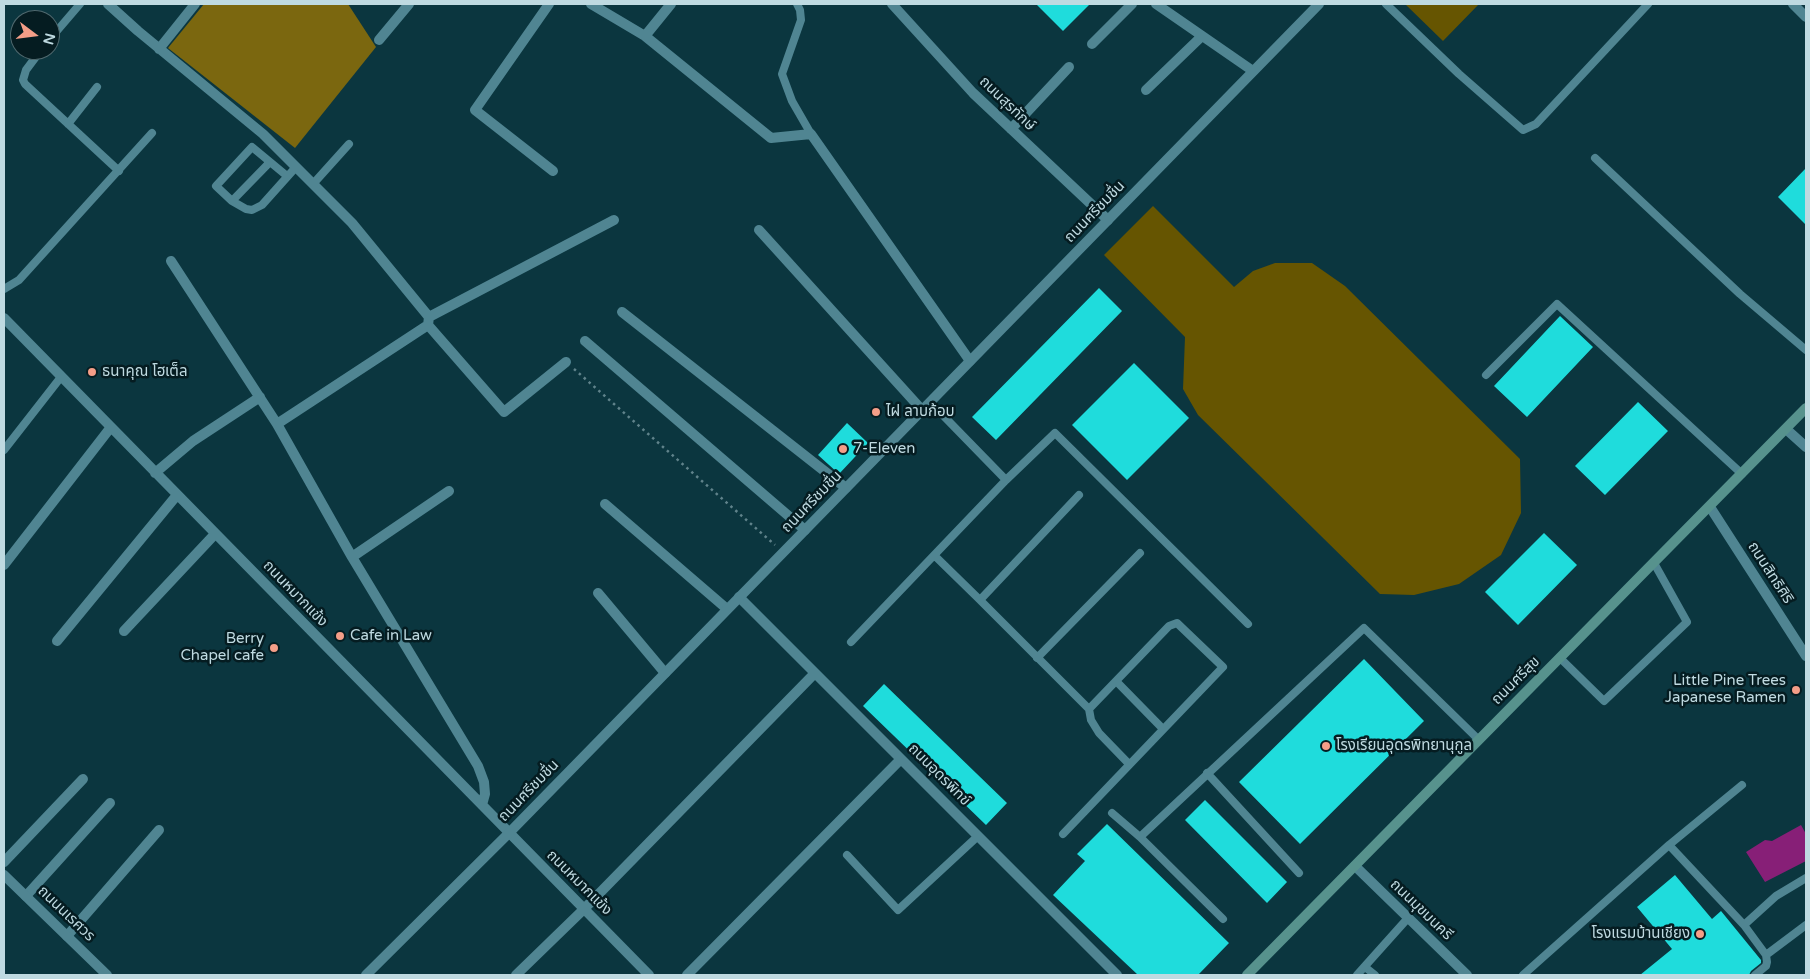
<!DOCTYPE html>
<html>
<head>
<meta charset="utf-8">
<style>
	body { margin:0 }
	#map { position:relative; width:1810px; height:979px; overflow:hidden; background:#0b363f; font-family:"Varela Round",sans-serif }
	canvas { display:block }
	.frame { position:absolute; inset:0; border:5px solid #bfdae1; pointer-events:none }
	.north { position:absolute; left:10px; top:10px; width:50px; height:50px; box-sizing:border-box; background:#051c21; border:1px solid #4f686e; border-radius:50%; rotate:105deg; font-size:14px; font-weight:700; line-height:20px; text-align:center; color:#bfdae1 }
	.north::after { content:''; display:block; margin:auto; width:18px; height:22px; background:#f49e88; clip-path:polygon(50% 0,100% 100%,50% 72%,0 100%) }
</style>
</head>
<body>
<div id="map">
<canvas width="1810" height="979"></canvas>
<div class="frame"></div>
<div class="north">N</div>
</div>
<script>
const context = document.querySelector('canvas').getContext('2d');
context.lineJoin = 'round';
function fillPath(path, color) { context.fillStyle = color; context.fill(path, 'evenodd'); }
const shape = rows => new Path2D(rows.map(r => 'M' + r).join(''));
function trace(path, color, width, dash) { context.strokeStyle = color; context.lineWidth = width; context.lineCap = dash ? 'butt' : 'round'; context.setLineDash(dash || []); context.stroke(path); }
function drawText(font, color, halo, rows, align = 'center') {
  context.font = font + ' "Varela Round","Noto Sans Thai",sans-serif'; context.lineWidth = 5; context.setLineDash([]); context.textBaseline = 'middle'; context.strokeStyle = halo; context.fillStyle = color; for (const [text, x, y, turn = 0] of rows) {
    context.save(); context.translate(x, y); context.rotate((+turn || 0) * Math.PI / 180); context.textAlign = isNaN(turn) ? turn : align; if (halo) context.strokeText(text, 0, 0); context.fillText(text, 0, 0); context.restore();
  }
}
const green = shape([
	[1405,4,1479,4,1443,41],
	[1153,206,1234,287,1253,271,1275,263,1312,263,1345,286,1520,459,1521,513,1501,555,1459,584,1414,595,1380,594,1198,415,1183,389,1185,337,1104,255]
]);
const forest = shape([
	[204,4,348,4,376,47,295,148,168,48]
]);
const water = shape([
	[1801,825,1806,834,1806,861,1765,882,1746,852,1765,840,1772,841]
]);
const building = shape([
	[1036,4,1090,4,1063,31],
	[1806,168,1806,225,1778,197],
	[1099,288,1122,311,996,440,972,417],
	[1560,316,1593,347,1527,417,1494,386],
	[1134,363,1189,418,1127,480,1072,425],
	[1638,402,1668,431,1605,495,1575,466],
	[847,423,868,443,839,474,818,455],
	[1544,533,1577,565,1518,625,1485,592],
	[1364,659,1424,721,1300,844,1239,782],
	[884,684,1007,803,986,825,863,706],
	[1205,800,1287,882,1267,903,1185,820],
	[1107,824,1229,943,1198,975,1138,975,1053,895,1085,861,1077,854],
	[1675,875,1712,919,1721,911,1761,960,1761,963,1751,971,1749,975,1640,975,1672,949,1637,907]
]);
const path = shape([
	[574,369,775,545]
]);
const service = shape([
	[797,4,800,10,801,20,782,74,792,101,811,134],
	[1386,4,1459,74,1523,130,1536,124,1648,4],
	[50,39,80,4],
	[41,50,26,70,23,80,25,84,119,171],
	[68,124,97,87],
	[1595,158,1740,294,1806,350],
	[287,176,252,147,216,186,232,201,246,209,252,210,262,205,296,167],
	[313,184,349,144],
	[232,201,270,162],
	[4,289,19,280,152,133],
	[1486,375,1557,304,1742,474],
	[930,402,1006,480],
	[4,450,61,377],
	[935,556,980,600,1079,495],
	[980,600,1089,709,1091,720,1099,733,1129,764],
	[851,642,1006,480,1055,433,1248,624],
	[1037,658,1140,553],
	[1560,658,1604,701,1687,622,1654,563],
	[1116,681,1163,729],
	[1207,773,1299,873],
	[1112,813,1140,837],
	[1063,834,1223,667,1177,623,1169,626,1089,709],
	[1669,845,1744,925,1766,955,1767,962,1766,966,1755,975],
	[847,855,898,910,978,836],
	[1223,919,1140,837,1364,628,1479,740],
	[1744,925,1776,896,1806,878],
	[1766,955,1806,925],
	[1365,967,1375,975],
	[1357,975,1408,918],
	[1523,975,1669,845,1742,785]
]);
const minor = shape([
	[108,4,138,31,263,134,352,223,429,317,428,325,277,424],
	[549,4,475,110,553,171],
	[591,4,645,36,771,138,811,134,970,361],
	[892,4,973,93,1108,220],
	[1156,4,1253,71],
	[1793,4,1806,17],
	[645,36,671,4],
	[379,40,409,4],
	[1092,44,1132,4],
	[159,49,195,4],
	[1146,90,1202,36],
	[1011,129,1069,67],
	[759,230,922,410],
	[171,261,277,424,352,557,478,766,484,782,485,794,482,805],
	[622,312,846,488],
	[429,317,614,220],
	[4,318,649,975],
	[428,325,504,412,566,362],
	[585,341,805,530],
	[1786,429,1806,447],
	[155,473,193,441,260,397],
	[605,504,727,609],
	[1710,507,1806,656],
	[352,557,449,491],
	[4,565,111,427],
	[598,593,665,673],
	[739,597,1117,975],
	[124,631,215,534],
	[57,641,177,495],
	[4,862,83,779],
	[26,896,110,803],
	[67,936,159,830],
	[516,975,584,909,815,673],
	[687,975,901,759]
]);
const tertiary = shape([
	[1355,866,1467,975],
	[4,875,107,975],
	[366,975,509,833,1319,4]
]);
const secondary = shape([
	[1247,975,1806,408]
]);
const markers = [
	[92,372,5,"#f49e88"],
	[876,412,5,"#f49e88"],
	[843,449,5,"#f49e88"],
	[340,636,5,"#f49e88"],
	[274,648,5,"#f49e88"],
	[1796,690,5,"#f49e88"],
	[1326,746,5,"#f49e88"],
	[1700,934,5,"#f49e88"]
];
const streetNames = [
	["ถนนสุรทักษ์",1007,104,44],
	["ถนนศรีชมชื่น",1095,212,-46],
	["ถนนศรีชมชื่น",812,502,-46],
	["ถนนสิทธิศิริ",1770,573,57],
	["ถนนหมากแข้ง",295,594,46],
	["ถนนศรีสุข",1516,681,-45],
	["ถนนอุดรพิทข์",939,775,45],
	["ถนนศรีชมชื่น",529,791,-46],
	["ถนนหมากแข้ง",579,883,45],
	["ถนนมุขมนครี",1421,910,44],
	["ถนนนเรศวร",66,914,44]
];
const poiNames = [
	["ธนาคุณ โฮเต็ล",102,372],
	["ไฝ ลาบก้อบ",886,412],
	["7-Eleven",853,449],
	["Cafe in Law",350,636],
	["Berry",264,639,"right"],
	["Chapel cafe",264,656,"right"],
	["Little Pine Trees",1786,681,"right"],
	["Japanese Ramen",1786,698,"right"],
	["โรงเรียนอุดรพิทยานุกูล",1336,746],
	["โรงแรมบ้านเชียง",1690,934,"right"]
];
fillPath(green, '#665501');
fillPath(forest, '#7b670f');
fillPath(water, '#871f77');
fillPath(building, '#1fdcdc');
trace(path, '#60838b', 2.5, [2.5, 4]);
trace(service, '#508592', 8);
trace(minor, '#508592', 10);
trace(tertiary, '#508592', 10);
trace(secondary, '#57928d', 10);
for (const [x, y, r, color] of markers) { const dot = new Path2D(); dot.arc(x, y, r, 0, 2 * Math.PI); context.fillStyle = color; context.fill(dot); trace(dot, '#051c21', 2); }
drawText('15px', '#bfdae1', '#051c21', streetNames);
drawText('15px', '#bfdae1', '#051c21', poiNames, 'left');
</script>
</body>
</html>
